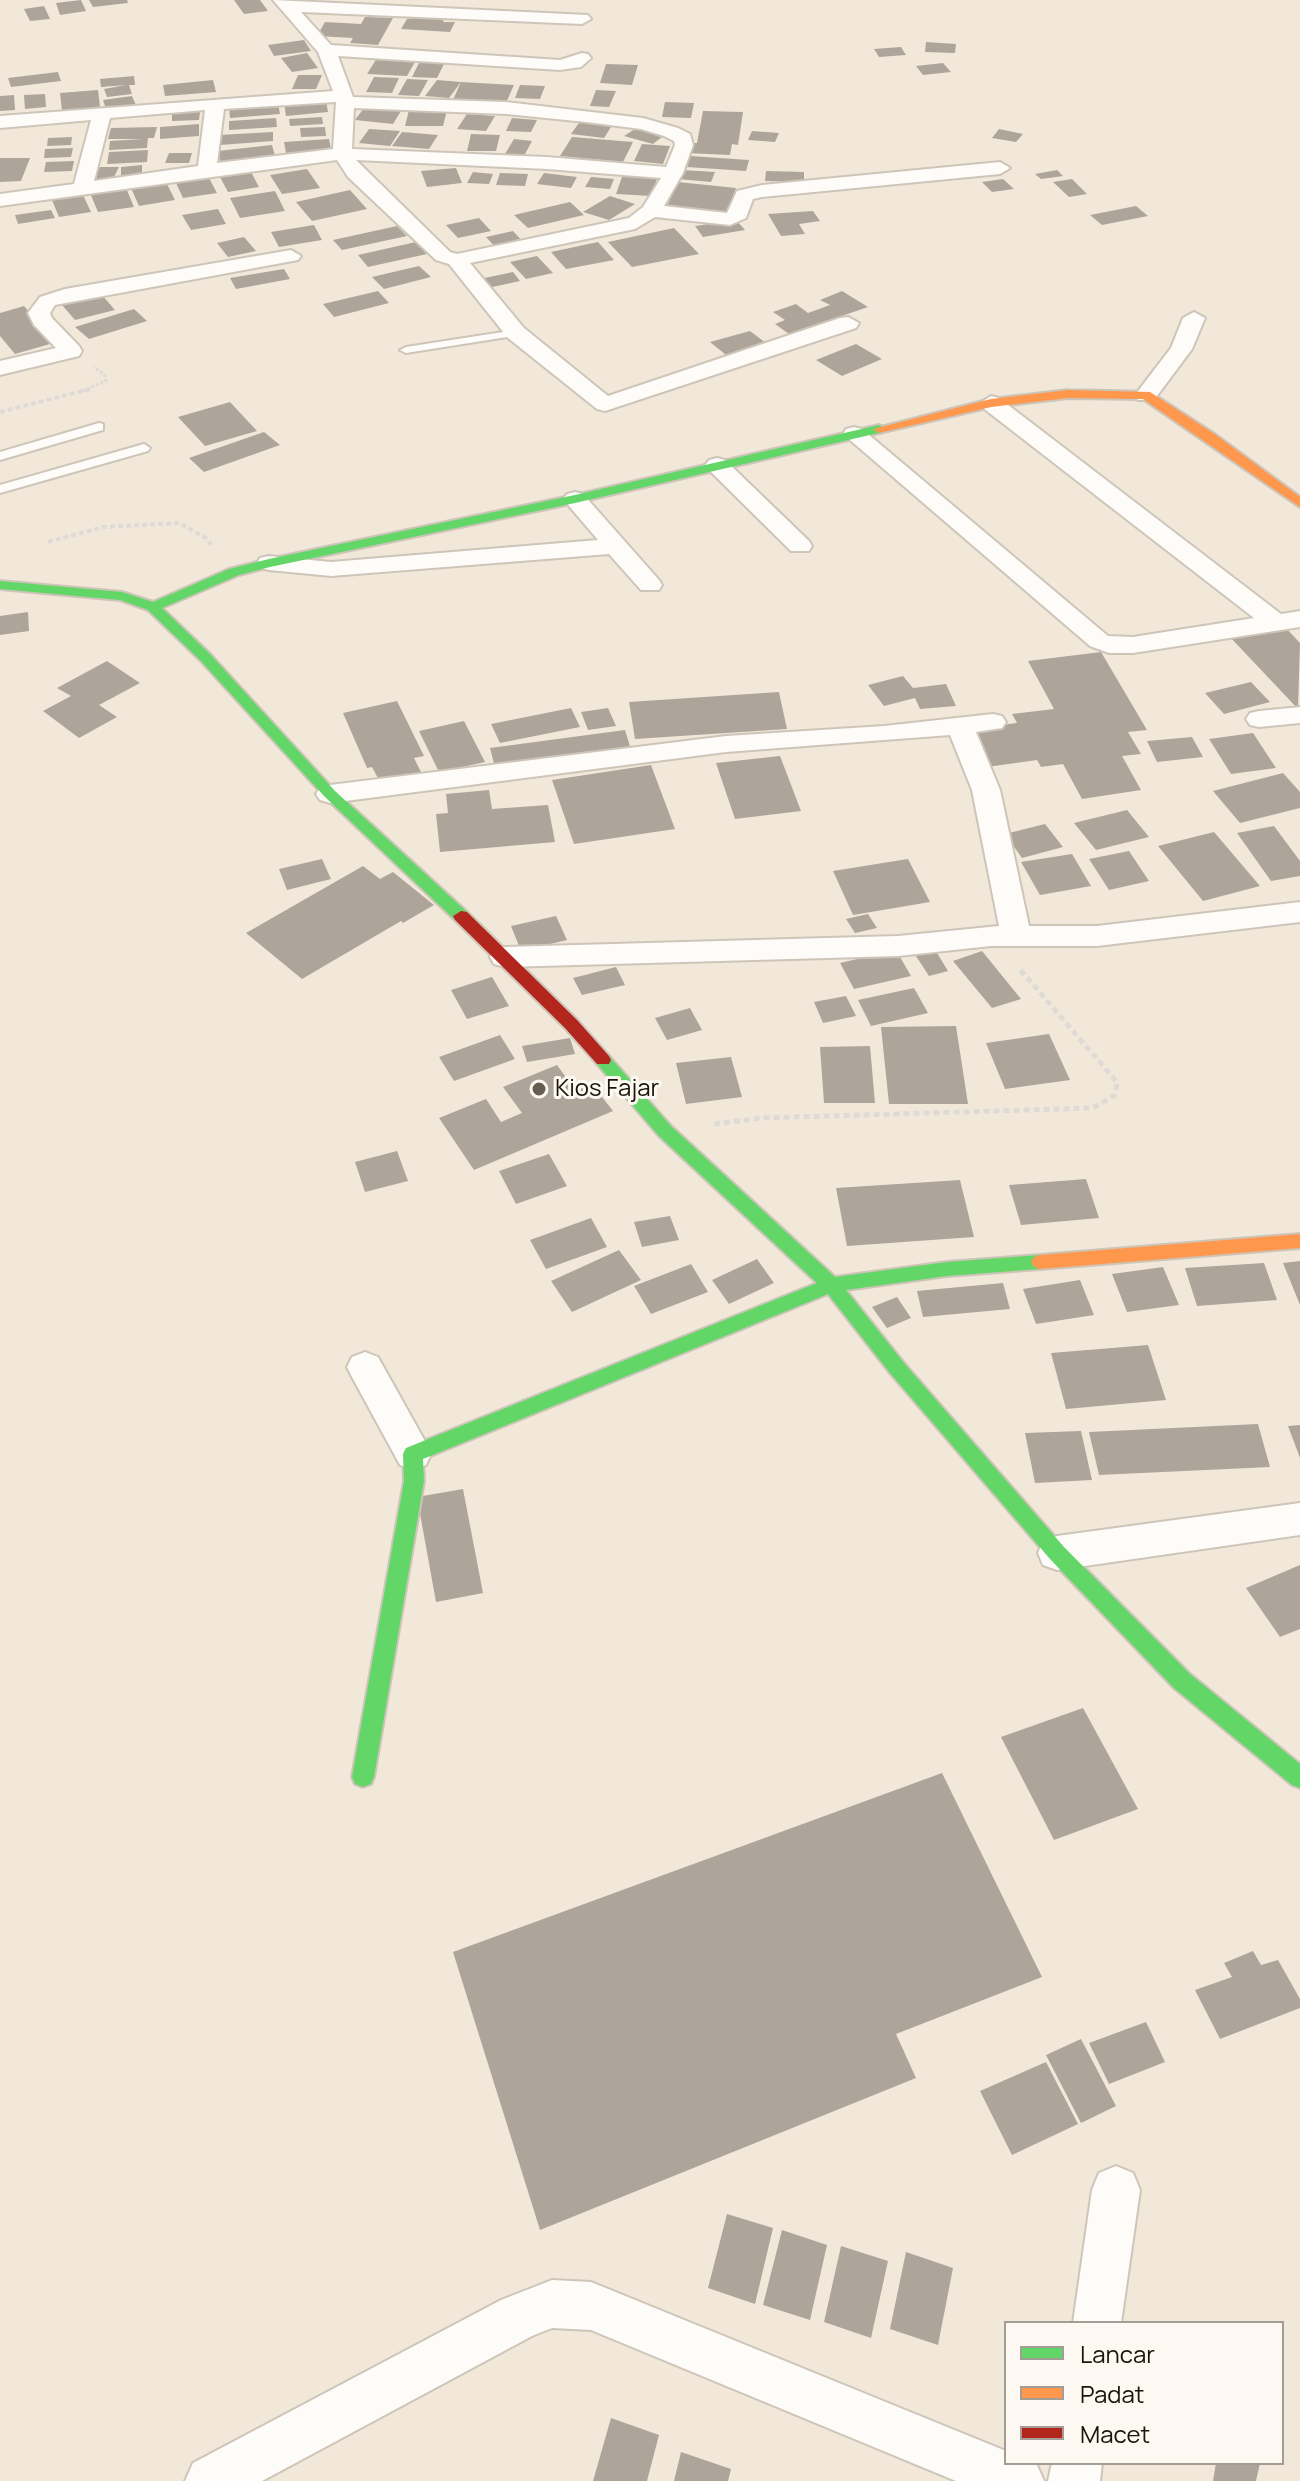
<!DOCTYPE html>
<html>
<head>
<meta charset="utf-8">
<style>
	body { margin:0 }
	#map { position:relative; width:1300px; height:2481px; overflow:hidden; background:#f2e8da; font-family:Manrope,sans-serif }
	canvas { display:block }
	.legend { position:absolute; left:1004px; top:2321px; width:280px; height:144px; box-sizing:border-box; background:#fdf8f2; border:2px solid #a39d95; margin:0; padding:10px 14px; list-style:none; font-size:24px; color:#1c1409 }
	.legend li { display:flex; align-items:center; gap:16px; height:40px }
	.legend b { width:40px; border:2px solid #a39d95 }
</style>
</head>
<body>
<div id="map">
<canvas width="1300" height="2481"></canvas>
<ul class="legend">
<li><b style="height:10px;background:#63d668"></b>Lancar</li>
<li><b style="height:10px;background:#ff974d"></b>Padat</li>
<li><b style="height:10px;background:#b3261e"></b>Macet</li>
</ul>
</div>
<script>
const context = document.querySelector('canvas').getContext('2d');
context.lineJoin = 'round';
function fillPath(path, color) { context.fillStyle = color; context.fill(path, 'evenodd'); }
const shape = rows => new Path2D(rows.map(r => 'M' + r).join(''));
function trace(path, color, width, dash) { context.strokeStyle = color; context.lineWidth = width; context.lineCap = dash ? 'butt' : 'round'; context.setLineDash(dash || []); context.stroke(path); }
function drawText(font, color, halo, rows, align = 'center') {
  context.font = font + ' Manrope,sans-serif'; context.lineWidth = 6; context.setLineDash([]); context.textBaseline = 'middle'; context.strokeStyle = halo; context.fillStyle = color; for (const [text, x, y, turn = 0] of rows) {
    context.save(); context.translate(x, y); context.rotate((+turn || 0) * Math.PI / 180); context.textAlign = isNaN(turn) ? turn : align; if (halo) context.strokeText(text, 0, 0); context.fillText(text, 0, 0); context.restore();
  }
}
const building = shape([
	[81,0,86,11,60,15,56,3],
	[89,0,127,0,128,3,93,7],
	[234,0,260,0,268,11,244,14],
	[44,6,50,19,30,21,24,9],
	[438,14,444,22,455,22,450,32,401,29,407,19],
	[365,17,393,18,378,45,350,43,353,38,317,36,325,22,361,24],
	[304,40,311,51,274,56,268,45],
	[926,42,956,44,955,53,925,52],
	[901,47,906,55,879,57,874,49],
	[307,53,318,68,292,72,281,58],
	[377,58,416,60,407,76,367,74],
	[421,59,446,60,437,78,412,77],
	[943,63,951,72,923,75,916,66],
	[606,64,638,65,632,85,600,83],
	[58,72,61,81,11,87,8,78],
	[298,75,322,75,316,89,292,89],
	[134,76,135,85,129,85,132,94,107,97,104,89,126,85,101,87,100,79],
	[374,77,399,78,392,93,366,92],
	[407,79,428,80,419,96,398,95],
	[213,80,216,92,165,96,163,85],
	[437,80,461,82,449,98,425,96],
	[461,82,514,85,505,105,452,102],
	[520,85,545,86,540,99,515,98],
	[98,90,100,107,62,111,60,93],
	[596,90,616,91,609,107,590,106],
	[45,94,46,107,25,109,24,95],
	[14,95,15,110,0,111,0,96],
	[132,96,136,105,106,109,103,100],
	[326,100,328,112,286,116,284,103],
	[665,102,694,103,691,118,662,117],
	[278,103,280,114,230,118,229,106],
	[364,108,401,111,393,124,355,120],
	[409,110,447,110,443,126,405,126],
	[703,111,743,112,738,145,732,144,730,155,686,153,688,143,697,143],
	[200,112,199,120,172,121,172,113],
	[467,114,495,116,486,131,457,129],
	[322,117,323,124,290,126,289,119],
	[276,118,277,127,229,130,229,121],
	[512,118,537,120,531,132,506,131],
	[581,120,613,124,604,138,571,134],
	[199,124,199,136,160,139,160,127],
	[157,127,154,138,148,138,147,148,109,150,110,141,143,139,108,139,111,128],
	[325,127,326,136,301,137,300,128],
	[638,127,666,134,653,144,624,136],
	[369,129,400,131,390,146,359,143],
	[999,129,1023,134,1016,142,992,138],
	[752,131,779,133,775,142,748,140],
	[273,132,273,141,220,145,219,135],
	[402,132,438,135,429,149,392,146],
	[471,134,500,135,496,151,467,151],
	[72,137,71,145,47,146,48,138],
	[572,137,633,142,623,162,560,156],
	[329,139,331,149,286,153,284,142],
	[514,139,532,141,524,156,505,154],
	[642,144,670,146,663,164,634,161],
	[272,145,275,156,220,161,218,151],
	[73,148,71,157,44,158,45,149],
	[148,150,147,162,107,164,109,152],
	[169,153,192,153,189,163,165,163],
	[690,156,749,160,746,171,687,167],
	[0,158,30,158,21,181,0,182],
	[74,161,72,171,44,172,46,162],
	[142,165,142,176,121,178,121,167],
	[100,167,119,167,113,179,94,179],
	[456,168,462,183,427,187,421,171],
	[307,169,320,188,282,194,270,175],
	[682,170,715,172,711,182,678,179],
	[1057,170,1063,176,1041,179,1035,174],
	[766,171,804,172,804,182,765,181],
	[251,172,259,187,228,192,220,177],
	[473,172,493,174,489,184,467,183],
	[500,173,528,174,525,186,496,185],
	[544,173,577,177,571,188,537,184],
	[623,174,658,176,651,196,616,194],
	[591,177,614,179,610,189,585,187],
	[209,178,217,193,183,198,176,183],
	[1003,179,1014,189,992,192,982,182],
	[1072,179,1087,194,1069,197,1053,182],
	[166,182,175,200,139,206,131,188],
	[678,182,736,188,727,212,667,206],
	[126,188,134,207,98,212,90,193],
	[350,190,367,209,312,221,296,202],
	[275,191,285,211,240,218,230,198],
	[83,195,91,212,59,217,52,200],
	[610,196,635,204,609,220,583,212],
	[570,202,584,215,528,228,514,215],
	[1136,206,1148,216,1102,225,1090,215],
	[218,209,226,224,191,230,182,215],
	[51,210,55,218,18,224,15,215],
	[813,211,820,221,799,224,805,234,781,236,768,214],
	[479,218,491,231,458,238,446,225],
	[736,220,745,230,703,237,695,226],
	[314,225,322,240,279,247,271,232],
	[397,226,407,236,342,250,333,240],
	[674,228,699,254,632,267,608,242],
	[513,231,525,244,498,250,486,237],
	[244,237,256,251,228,257,217,243],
	[416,242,427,254,368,267,358,255],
	[598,242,614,260,566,269,551,252],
	[537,256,553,273,526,279,510,262],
	[419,266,431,277,384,289,372,277],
	[284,269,290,279,236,289,230,278],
	[513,272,520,281,488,288,480,279],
	[378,291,389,303,334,317,323,304],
	[842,291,868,307,789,334,775,324,785,320,773,312,796,304,808,313,830,305,820,300],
	[102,295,115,310,75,320,62,305],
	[24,306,57,342,15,354,0,336,0,313],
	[134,309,147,321,89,339,75,327],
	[750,331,766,343,726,355,710,342],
	[856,344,882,359,842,376,816,360],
	[230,402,257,431,205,446,178,417],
	[264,432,280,445,204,472,189,458],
	[28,612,29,631,0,635,0,616],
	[1282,624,1300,643,1298,709,1229,636],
	[1101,652,1147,730,1128,732,1141,754,1122,756,1141,790,1082,799,1063,764,1041,767,1037,760,987,767,968,729,1017,723,1012,714,1054,709,1028,661],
	[107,661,140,683,99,705,117,717,79,738,43,711,71,696,57,688],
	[903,676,913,688,946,684,956,706,920,709,915,698,884,706,868,685],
	[1251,682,1270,702,1224,714,1205,693],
	[779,692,787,729,635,739,629,702],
	[397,701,424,756,414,758,422,774,381,784,372,767,367,768,343,713],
	[571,708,580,727,500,743,491,724],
	[608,708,616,726,588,730,581,712],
	[464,721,485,762,439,772,419,731],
	[625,730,632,753,496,771,490,748],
	[1253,733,1276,768,1231,774,1209,739],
	[1192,737,1203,757,1157,762,1147,741],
	[780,756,801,811,735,819,716,763],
	[651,765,675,829,574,844,552,780],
	[1283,773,1300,792,1300,808,1240,823,1213,791],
	[489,790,492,809,548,805,555,842,440,852,436,814,448,813,446,794],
	[1127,810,1149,837,1096,850,1074,823],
	[1045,824,1063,847,1022,858,1005,834],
	[1274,826,1300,861,1300,876,1271,881,1237,833],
	[1214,832,1260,886,1203,901,1158,846],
	[1129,851,1149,881,1109,890,1089,859],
	[1072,854,1091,886,1040,895,1021,862],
	[322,859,331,879,287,890,279,869],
	[908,859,930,902,853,915,833,871],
	[363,866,380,879,393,872,434,905,403,923,401,921,302,979,246,933],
	[868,914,877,928,855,933,846,919],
	[556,916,567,940,521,951,511,926],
	[934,948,948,971,929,976,914,953],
	[896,950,911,976,854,989,840,963],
	[982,951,1021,999,992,1008,953,961],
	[616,967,625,985,582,995,573,978],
	[492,977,509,1006,467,1019,451,990],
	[914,988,928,1013,871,1026,858,1000],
	[846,996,856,1016,823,1023,814,1002],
	[690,1008,702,1030,667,1040,655,1018],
	[956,1026,968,1104,889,1104,881,1027],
	[1049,1034,1070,1080,1005,1089,986,1043],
	[500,1035,515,1059,454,1081,439,1057],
	[570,1038,575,1054,527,1062,522,1046],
	[870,1046,875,1103,824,1103,820,1047],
	[731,1057,742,1097,686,1104,676,1063],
	[557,1065,576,1091,592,1084,613,1111,474,1170,439,1118,486,1099,501,1122,522,1113,503,1087],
	[397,1151,408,1181,365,1192,355,1162],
	[549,1154,567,1186,516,1204,499,1171],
	[1086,1179,1099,1218,1021,1225,1009,1185],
	[960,1180,974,1237,847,1246,836,1188],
	[670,1216,679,1240,642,1247,634,1222],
	[591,1218,607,1247,546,1269,530,1240],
	[619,1250,641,1280,572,1312,551,1281],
	[757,1259,774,1283,729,1304,712,1280],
	[1300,1261,1300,1305,1283,1263],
	[1264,1263,1277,1300,1197,1306,1185,1268],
	[691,1264,708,1292,651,1314,634,1286],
	[1163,1267,1179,1305,1127,1312,1112,1274],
	[1080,1280,1094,1315,1036,1324,1023,1289],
	[1003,1283,1010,1309,923,1317,917,1291],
	[897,1297,911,1318,887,1328,872,1307],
	[1148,1345,1166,1400,1066,1409,1051,1353],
	[1258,1424,1270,1467,1099,1475,1089,1432],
	[1300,1425,1300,1458,1288,1426],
	[1081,1431,1092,1480,1035,1483,1025,1433],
	[463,1489,483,1593,436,1602,417,1497],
	[1300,1565,1300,1629,1280,1637,1246,1588],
	[1083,1708,1138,1809,1054,1840,1001,1737],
	[942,1773,1042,1977,896,2034,916,2078,540,2230,453,1952],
	[1253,1951,1261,1965,1278,1960,1300,1999,1300,2008,1220,2039,1195,1990,1232,1977,1224,1963],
	[1146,2022,1165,2062,1109,2084,1089,2043],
	[1081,2039,1116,2106,1081,2123,1046,2055],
	[1046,2062,1078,2124,1012,2155,980,2091],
	[727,2214,773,2228,755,2304,708,2288],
	[782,2230,827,2245,810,2320,763,2305],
	[841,2246,888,2261,871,2338,824,2322],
	[906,2252,953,2268,938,2345,890,2329],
	[611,2418,659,2435,647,2481,593,2481],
	[681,2452,731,2469,728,2481,674,2481],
	[1216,2463,1260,2463,1256,2481,1213,2481]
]);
const pathFar2 = shape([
	[82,391,106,381,104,374,93,367]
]);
const pathFar1 = shape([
	[0,412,90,389],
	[48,542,103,527,179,523,206,538,213,547]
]);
const path = shape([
	[714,1124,762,1118,1093,1108,1115,1095,1117,1082,1018,967]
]);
const lane = shape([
	[516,330,520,331,520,335,406,353,400,350,406,347,516,330],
	[99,423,103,424,103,430,0,460,0,452,99,423],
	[144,444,150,448,148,451,0,493,0,485,144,444]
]);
const street = shape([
	[273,0,588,15,591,19,582,24,301,12,331,45,560,60,582,53,588,54,591,58,581,67,560,70,338,56,353,97,506,102,643,118,678,128,690,134,693,145,683,173,664,206,727,213,737,191,762,185,1000,162,1010,168,1000,174,762,197,753,199,746,218,730,225,655,217,635,229,470,263,524,328,608,396,840,318,848,317,859,323,856,328,605,411,597,409,508,338,449,264,436,260,348,177,337,160,0,206,0,194,74,184,91,120,0,128,0,116,333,91,318,52,273,0],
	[336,102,333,149,217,163,224,109,336,102],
	[354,108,506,114,586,122,641,129,664,136,674,141,675,145,666,167,547,157,352,149,354,108],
	[205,110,198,166,94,181,110,118,205,110],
	[356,160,547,169,661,178,643,207,629,218,457,254,450,252,356,160],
	[291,250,301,256,298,260,55,305,50,313,52,318,79,346,82,351,79,356,0,375,0,361,56,348,34,325,28,313,40,297,65,289,291,250],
	[1194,312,1205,318,1192,349,1154,400,1138,400,1135,395,1171,348,1183,318,1194,312],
	[991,396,999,398,1281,614,1300,611,1300,627,1133,653,1109,653,1090,646,843,434,846,429,854,427,862,429,1108,636,1133,637,1254,618,983,408,980,403,991,396],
	[717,458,725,460,809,541,812,546,809,551,791,551,709,470,705,465,709,460,717,458],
	[575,492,583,494,659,580,662,585,659,590,641,590,609,554,331,576,269,570,260,568,257,563,260,558,269,556,331,562,598,540,563,499,567,494,575,492],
	[1300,707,1300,723,1259,727,1250,725,1246,719,1250,713,1259,711,1300,707],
	[993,714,1002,716,1006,722,1002,728,976,732,1000,790,1029,926,1097,926,1300,902,1300,922,1097,946,991,946,898,956,505,967,494,964,490,957,494,950,505,947,898,936,999,926,972,790,950,735,726,752,330,803,320,800,316,794,320,788,330,785,726,736,884,726,993,714],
	[365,1352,378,1357,426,1443,431,1454,426,1465,413,1470,400,1465,352,1377,347,1367,352,1357,365,1352],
	[1300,1503,1300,1535,1057,1570,1043,1565,1038,1553,1043,1541,1057,1536,1300,1503],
	[1116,2166,1133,2173,1140,2190,1121,2323,1073,2323,1092,2190,1099,2173,1116,2166],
	[552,2280,591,2282,1006,2451,1006,2463,1036,2463,1044,2481,956,2481,591,2330,552,2328,532,2336,262,2481,185,2481,193,2463,501,2300,552,2280],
	[1052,2463,1102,2463,1100,2481,1048,2481,1052,2463]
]);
const fast = shape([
	[879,425,885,429,883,432,575,503,270,567,239,575,162,608,210,654,335,791,467,912,469,916,461,921,455,920,325,797,200,660,148,610,120,600,0,589,0,581,122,592,153,602,229,569,269,559,575,495,879,425],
	[603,1054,609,1056,671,1126,835,1277,947,1262,1040,1255,1046,1257,1049,1262,1046,1267,1040,1269,947,1276,846,1290,904,1363,1064,1547,1190,1674,1300,1764,1300,1788,1292,1785,1174,1688,1050,1559,890,1373,828,1294,423,1459,424,1481,374,1777,371,1784,363,1787,355,1784,352,1777,404,1481,403,1454,406,1448,817,1283,659,1136,597,1064,595,1060,603,1054]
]);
const slow = shape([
	[1068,390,1150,392,1216,435,1300,497,1300,507,1143,399,1068,398,991,407,879,433,873,429,991,399,1068,390],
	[1300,1234,1300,1248,1040,1269,1034,1267,1031,1262,1034,1257,1040,1255,1300,1234]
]);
const jam = shape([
	[461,911,467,912,577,1020,609,1056,611,1060,609,1064,597,1064,565,1028,455,920,453,916,461,911]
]);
const markers = [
	[539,1089,8,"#675e52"]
];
const poiNames = [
	["Kios Fajar",555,1089]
];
fillPath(building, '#ada59a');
trace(lane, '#cec5b9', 4);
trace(street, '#cec5b9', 4);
trace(fast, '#cec5b9', 4);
trace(slow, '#cec5b9', 4);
trace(jam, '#cec5b9', 4);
trace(pathFar2, '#dedbd7', 3, [3, 2]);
trace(pathFar1, '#dedbd7', 4, [5, 3]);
trace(path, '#dedbd7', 5, [6, 4]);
fillPath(lane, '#fdfcf9');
fillPath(street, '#fdfcf9');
fillPath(fast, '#63d668');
fillPath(slow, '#ff974d');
fillPath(jam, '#b3261e');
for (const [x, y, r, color] of markers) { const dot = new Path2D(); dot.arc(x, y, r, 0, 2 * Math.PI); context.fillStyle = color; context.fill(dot); trace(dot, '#fdf8f2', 3); }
drawText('24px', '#1c1409', '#fdf8f2', poiNames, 'left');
</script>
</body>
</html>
